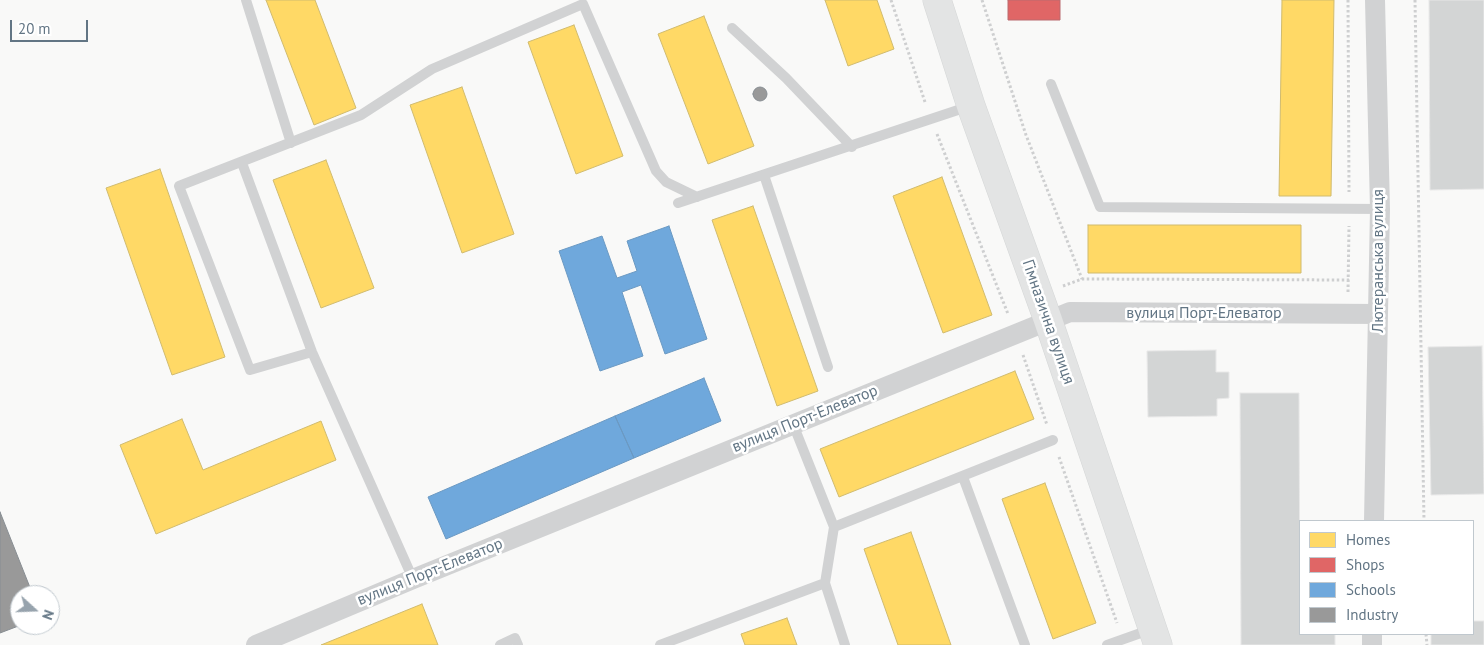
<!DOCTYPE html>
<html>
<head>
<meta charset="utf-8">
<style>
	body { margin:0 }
	#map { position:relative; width:1484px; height:645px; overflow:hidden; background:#f9f9f8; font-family:"PT Sans",sans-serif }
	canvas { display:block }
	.legend { position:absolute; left:1299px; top:520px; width:175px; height:115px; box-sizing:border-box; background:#fff; border:1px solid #c0c8ce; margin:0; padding:6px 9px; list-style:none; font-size:15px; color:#627584 }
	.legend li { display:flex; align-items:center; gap:10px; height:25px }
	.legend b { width:25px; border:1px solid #c0c8ce }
	.north { position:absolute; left:10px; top:585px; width:50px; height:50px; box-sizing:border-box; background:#fff; border:1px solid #c0c8ce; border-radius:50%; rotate:110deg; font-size:14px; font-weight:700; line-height:20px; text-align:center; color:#627584 }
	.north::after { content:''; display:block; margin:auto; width:18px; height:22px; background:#97a3ad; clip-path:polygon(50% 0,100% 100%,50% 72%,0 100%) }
	.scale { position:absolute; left:10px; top:20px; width:78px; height:22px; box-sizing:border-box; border:2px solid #627584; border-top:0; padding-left:6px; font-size:15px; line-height:18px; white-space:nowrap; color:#627584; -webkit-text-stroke:4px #fff; paint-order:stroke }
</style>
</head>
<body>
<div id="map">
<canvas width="1484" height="645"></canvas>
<ul class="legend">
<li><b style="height:14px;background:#ffd966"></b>Homes</li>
<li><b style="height:14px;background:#e06666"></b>Shops</li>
<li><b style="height:14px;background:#6fa8dc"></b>Schools</li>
<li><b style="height:14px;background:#999"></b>Industry</li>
</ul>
<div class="north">N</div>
<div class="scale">20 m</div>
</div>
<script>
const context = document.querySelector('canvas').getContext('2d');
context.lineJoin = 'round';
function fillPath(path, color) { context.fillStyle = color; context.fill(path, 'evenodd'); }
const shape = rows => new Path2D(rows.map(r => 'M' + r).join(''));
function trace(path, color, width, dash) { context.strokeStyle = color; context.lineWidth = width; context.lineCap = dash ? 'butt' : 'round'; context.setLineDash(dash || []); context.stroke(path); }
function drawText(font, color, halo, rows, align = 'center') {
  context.font = font + ' "PT Sans",sans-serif'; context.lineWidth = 5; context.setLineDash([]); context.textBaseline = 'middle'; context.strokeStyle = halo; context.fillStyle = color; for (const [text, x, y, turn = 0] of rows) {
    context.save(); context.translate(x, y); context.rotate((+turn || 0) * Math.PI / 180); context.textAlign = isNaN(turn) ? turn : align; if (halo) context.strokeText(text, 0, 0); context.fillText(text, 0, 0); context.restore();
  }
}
const homes = shape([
	[266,0,315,0,356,108,314,125,266,0],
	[825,0,877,0,894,49,848,66,825,0],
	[1282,0,1334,0,1331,196,1279,196,1282,0],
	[704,16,754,146,708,164,658,34,704,16],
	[574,25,623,156,576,174,528,42,574,25],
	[462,87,514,234,462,253,410,105,462,87],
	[326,160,374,288,321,308,273,180,326,160],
	[160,169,225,357,172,375,106,188,160,169],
	[942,177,992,315,943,333,893,196,942,177],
	[753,206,818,391,777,406,712,220,753,206],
	[1088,225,1301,225,1301,273,1088,273,1088,225],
	[1015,371,1034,419,839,497,820,449,1015,371],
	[182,419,203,470,321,421,336,460,156,534,120,445,182,419],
	[1045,483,1096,623,1053,639,1002,499,1045,483],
	[911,532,951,645,898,645,864,549,911,532],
	[422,604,438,645,321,645,422,604],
	[787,618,797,645,745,645,741,634,787,618]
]);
const shops = shape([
	[1008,0,1060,0,1060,20,1008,20,1008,0]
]);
const schools = shape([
	[669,226,707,339,665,354,641,285,622,292,643,356,600,371,559,251,602,236,617,278,637,271,627,241,669,226],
	[704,378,721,421,634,458,615,416,704,378],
	[615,416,634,458,446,539,428,497,615,416]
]);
const industry = shape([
	'753 94a7 7 0 1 1 14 0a7 7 0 1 1-14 0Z',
	[0,512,33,595,20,595,21,625,0,633,0,512]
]);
const building = shape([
	[1429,0,1484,0,1484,189,1430,190,1429,0],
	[1482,346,1484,494,1431,495,1428,347,1482,346],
	[1216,350,1216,372,1229,372,1229,398,1217,399,1217,416,1148,417,1147,351,1216,350],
	[1240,393,1299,393,1300,634,1335,634,1335,645,1241,645,1240,393],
	[1473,621,1484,621,1484,645,1431,645,1431,634,1473,634,1473,621]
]);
const path = shape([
	[891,0,925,102],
	[982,0,1026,135,1082,279],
	[1348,0,1349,192],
	[1415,0,1424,521],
	[937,134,1008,314],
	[1063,286,1082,279,1349,280],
	[1348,292,1349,226],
	[1023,355,1047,425],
	[1059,457,1117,623],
	[1426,634,1427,645]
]);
const lane = shape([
	[246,0,291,143],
	[732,28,786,78,852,147],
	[1051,84,1100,207,1380,209],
	[242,163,312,352,413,579],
	[764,175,828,367],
	[678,203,970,106],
	[312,352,250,370,179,186,361,115,432,69,583,4,656,171,666,182,697,197],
	[793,424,834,527,825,583,845,645],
	[963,477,1025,645],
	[834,527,1053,440],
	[500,645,515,638,518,645],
	[660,645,825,583],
	[1107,645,1152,629]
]);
const street = shape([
	[1374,521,1380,209,1375,0],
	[256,645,413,579,1070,312,1378,314],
	[1372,645,1372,634]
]);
const secondary = shape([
	[937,0,971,106,1048,320,1158,645]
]);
const streetNames = [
	["Лютеранська вулиця",1378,261,-90],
	["вулиця Порт-Елеватор",1204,313],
	["Гімназична вулиця",1048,322,71],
	["вулиця Порт-Елеватор",805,419,-22],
	["вулиця Порт-Елеватор",430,572,-22]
];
fillPath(homes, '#ffd966');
trace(homes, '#d0bb6f', 1);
fillPath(shops, '#e06666');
trace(shops, '#ba6a6f', 1);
fillPath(schools, '#6fa8dc');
trace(schools, '#6b99c2', 1);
fillPath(industry, '#999');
trace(industry, '#888e93', 1);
fillPath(building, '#d3d5d5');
trace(building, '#e8e8e8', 1);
trace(secondary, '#d5d7d7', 29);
trace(path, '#cecfd0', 3, [2.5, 2.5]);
trace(lane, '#d1d2d3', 10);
trace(street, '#d1d2d3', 20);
trace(secondary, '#e3e4e4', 28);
drawText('16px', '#627584', '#fff', streetNames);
</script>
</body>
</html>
